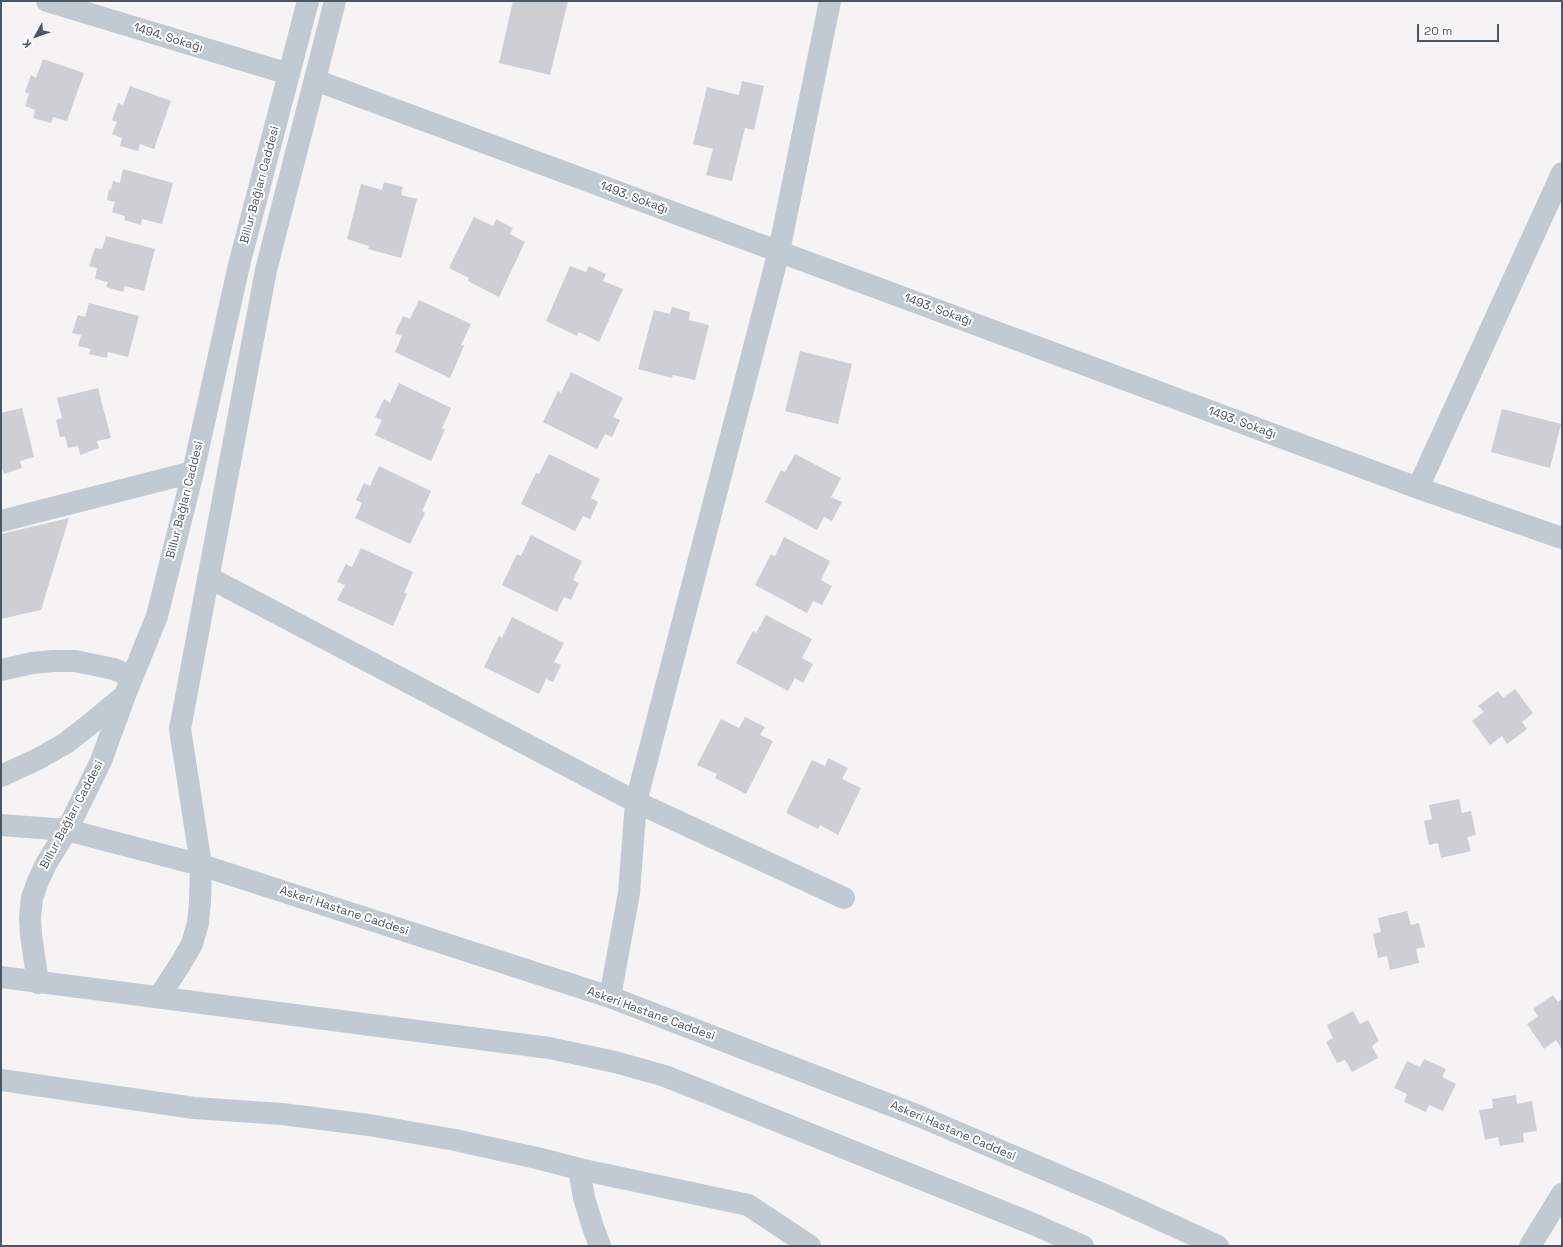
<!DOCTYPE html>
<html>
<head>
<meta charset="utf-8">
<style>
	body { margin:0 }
	#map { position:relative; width:1563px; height:1247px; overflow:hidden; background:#f5f3f3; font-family:"Space Grotesk",sans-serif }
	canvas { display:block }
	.frame { position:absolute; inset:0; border:2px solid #4a5661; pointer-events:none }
	.north { position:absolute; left:16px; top:16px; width:40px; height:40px; -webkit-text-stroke:3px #fff; paint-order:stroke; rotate:230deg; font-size:11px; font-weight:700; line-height:16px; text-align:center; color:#4a5661 }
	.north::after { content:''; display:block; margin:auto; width:14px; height:18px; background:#4a5661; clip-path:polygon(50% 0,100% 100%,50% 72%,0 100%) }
	.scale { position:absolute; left:1417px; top:24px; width:82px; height:18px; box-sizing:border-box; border:2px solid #4a5661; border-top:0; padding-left:5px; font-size:12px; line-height:14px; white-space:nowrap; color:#4a5661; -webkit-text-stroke:3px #fff; paint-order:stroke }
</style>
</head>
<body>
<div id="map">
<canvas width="1563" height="1247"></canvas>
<div class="frame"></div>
<div class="north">K</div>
<div class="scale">20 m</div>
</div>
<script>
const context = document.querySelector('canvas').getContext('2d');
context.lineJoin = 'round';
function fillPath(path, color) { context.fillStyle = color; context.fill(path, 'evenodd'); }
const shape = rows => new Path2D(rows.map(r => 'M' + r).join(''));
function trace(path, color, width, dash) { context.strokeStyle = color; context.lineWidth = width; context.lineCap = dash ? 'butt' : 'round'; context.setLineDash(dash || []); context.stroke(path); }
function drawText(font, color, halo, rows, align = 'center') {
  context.font = font + ' "Space Grotesk",sans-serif'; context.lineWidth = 4; context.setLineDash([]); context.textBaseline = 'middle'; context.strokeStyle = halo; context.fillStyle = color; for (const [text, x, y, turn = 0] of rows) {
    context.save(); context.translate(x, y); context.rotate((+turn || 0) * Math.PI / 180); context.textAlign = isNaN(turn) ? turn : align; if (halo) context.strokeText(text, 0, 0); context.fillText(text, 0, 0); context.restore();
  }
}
const building = shape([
	[513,1,568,1,550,75,499,63],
	[43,59,84,73,67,121,53,117,51,123,33,118,35,110,25,106,29,94,25,92,31,75,36,78],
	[742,81,764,86,754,130,745,128,732,181,706,175,713,149,693,144,707,87,739,95],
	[130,86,171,101,154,149,140,144,138,151,120,146,122,138,112,134,117,122,112,120,118,103,123,105],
	[123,169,173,183,162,224,142,219,141,225,124,220,125,216,112,212,115,202,107,200,109,189,111,190,113,181,120,183],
	[384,182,403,187,401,195,417,199,401,258,368,249,369,246,347,239,361,184,382,190],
	[474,217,493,226,496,219,513,228,510,234,525,242,499,297,468,281,469,278,449,268],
	[106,236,155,249,144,291,125,286,123,292,106,287,108,282,95,279,97,268,89,266,95,248,102,249],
	[570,266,586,272,589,266,606,274,603,281,623,289,599,342,579,332,577,336,546,321],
	[419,300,471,324,461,345,464,346,450,378,395,352,402,336,395,333,403,316,410,319],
	[89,303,139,316,128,357,108,352,107,358,89,354,91,349,78,346,81,335,72,333,78,315,85,317],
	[672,307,690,312,689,320,709,325,695,380,673,375,672,378,638,369,654,310,670,314],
	[800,351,852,364,838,424,785,411],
	[571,372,623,398,613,417,620,420,612,437,605,434,597,449,543,422,558,391,561,393],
	[399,383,451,408,442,428,445,430,431,461,375,435,382,420,375,417,384,399,390,403],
	[98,388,111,438,97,441,99,448,80,455,78,446,68,448,65,436,60,437,56,420,62,418,57,398],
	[22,408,34,457,20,461,22,468,4,474,1,465,1,413],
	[1502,409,1561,424,1550,468,1491,452],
	[549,454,600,479,591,498,598,502,590,519,583,516,575,531,521,504,536,473,539,474],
	[795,454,841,478,831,497,842,502,832,521,824,517,817,530,765,502,781,470,785,472],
	[379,466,431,491,422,511,425,513,410,544,355,518,362,503,356,500,364,483,370,486],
	[69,518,41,610,1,619,1,534],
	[531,535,582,561,573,580,579,583,571,600,564,597,557,612,502,585,517,554,521,556],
	[784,537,830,561,821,580,832,586,822,605,813,601,807,613,755,585,771,554,775,556],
	[361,548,413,572,404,593,407,594,393,626,337,600,345,585,337,582,346,564,352,567],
	[766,615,812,639,802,658,813,664,803,683,795,678,788,691,736,663,753,631,756,633],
	[512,617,564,643,554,662,561,665,553,682,546,679,539,694,484,667,499,636,502,638],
	[1515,689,1533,713,1522,722,1527,729,1507,744,1502,736,1490,745,1472,721,1484,712,1478,706,1498,691,1503,698],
	[745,717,765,727,760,735,773,741,746,794,715,778,717,774,697,765,721,719,739,728],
	[828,758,848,768,842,779,861,788,838,835,820,825,818,829,786,813,812,760,825,766],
	[1459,799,1462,813,1471,811,1476,835,1467,837,1471,851,1441,858,1438,843,1429,845,1424,821,1432,819,1429,805],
	[1407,911,1411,925,1419,923,1425,947,1416,949,1419,963,1390,970,1387,956,1378,958,1373,934,1381,932,1378,918],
	[1553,995,1558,1002,1562,999,1562,1047,1561,1048,1556,1040,1544,1049,1527,1024,1538,1016,1533,1009],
	[1353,1011,1360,1024,1368,1020,1379,1041,1372,1046,1378,1058,1352,1072,1345,1060,1337,1063,1326,1042,1333,1038,1327,1025],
	[1424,1059,1446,1069,1442,1077,1456,1084,1443,1111,1429,1105,1426,1112,1404,1102,1407,1094,1394,1088,1407,1061,1420,1067],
	[1516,1095,1517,1104,1532,1101,1537,1131,1523,1133,1524,1142,1500,1146,1498,1137,1485,1140,1479,1110,1493,1108,1492,1099]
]);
const minor = shape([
	[47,1,289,74],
	[315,80,1418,488,1562,538],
	[1418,488,1562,173],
	[1,521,193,472],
	[208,577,636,802,844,898],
	[1,670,32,663,53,661,75,661,114,669,132,677],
	[1,776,38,759,66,743,89,725,124,696],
	[1,825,67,830,201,865,610,997,919,1116,1119,1201,1218,1246],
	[1,977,549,1048,615,1062,665,1076,718,1097,1033,1224,1083,1246],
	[38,983,31,935,30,917,32,898,38,881,46,864,67,830,101,761,125,695,157,616,193,472,239,265,308,1],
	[159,997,181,963,192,944,198,923,200,901,201,865,180,729,266,270,335,1],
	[610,997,629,893,636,802,779,251,830,1],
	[1,1080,194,1108,282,1114,369,1125,455,1140,541,1159,579,1169,748,1205,810,1246],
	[579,1169,584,1198,593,1227,600,1246],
	[1530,1246,1562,1194]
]);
const streetNames = [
	["1494. Sokağı",168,38,17],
	["Billur Bağları Caddesi",260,185,-75],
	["1493. Sokağı",634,198,20],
	["1493. Sokağı",938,310,20],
	["1493. Sokağı",1242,423,20],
	["Billur Bağları Caddesi",185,500,-76],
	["Billur Bağları Caddesi",72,815,-62],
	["Askeri Hastane Caddesi",344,911,18],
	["Askeri Hastane Caddesi",651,1014,20],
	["Askeri Hastane Caddesi",953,1131,23]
];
fillPath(building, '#cdcfd5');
trace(minor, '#c1cad2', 22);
drawText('12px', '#4a5661', '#fff', streetNames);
</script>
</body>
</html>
